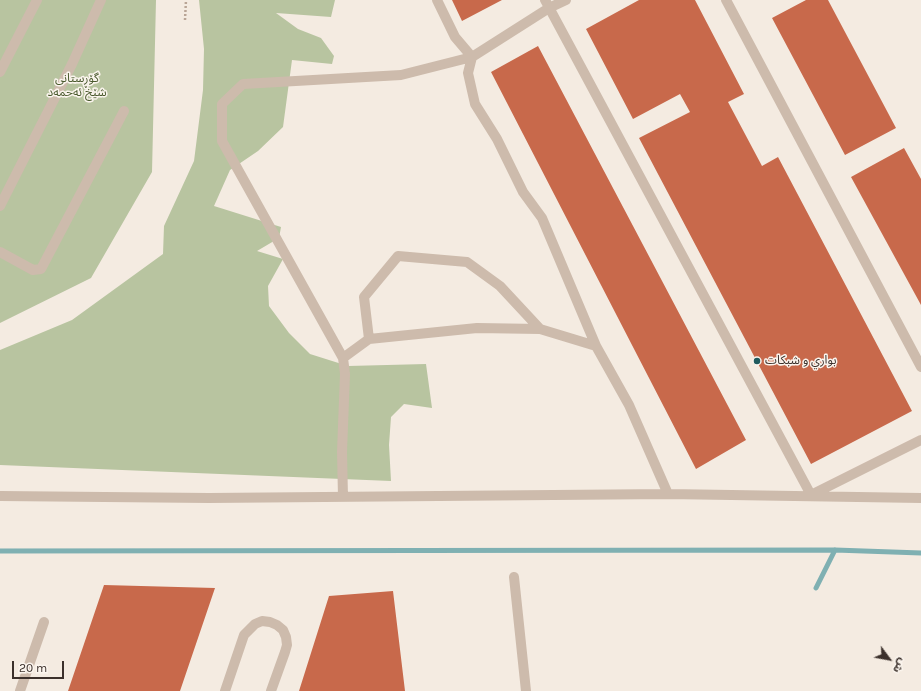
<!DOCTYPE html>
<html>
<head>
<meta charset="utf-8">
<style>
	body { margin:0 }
	#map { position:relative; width:921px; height:691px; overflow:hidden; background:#f4ebe1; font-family:Karla,"Noto Sans Arabic",sans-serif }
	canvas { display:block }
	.north { position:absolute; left:869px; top:639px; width:40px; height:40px; -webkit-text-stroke:3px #fbf5ee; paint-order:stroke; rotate:122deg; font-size:11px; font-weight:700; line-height:16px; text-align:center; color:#3b302b }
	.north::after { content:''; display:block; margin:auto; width:14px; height:18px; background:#3b302b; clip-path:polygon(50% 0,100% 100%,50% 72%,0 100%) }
	.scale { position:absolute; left:12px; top:661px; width:52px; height:18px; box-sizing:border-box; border:2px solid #3b302b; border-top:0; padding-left:5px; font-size:12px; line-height:14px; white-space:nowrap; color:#3b302b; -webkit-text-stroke:3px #fbf5ee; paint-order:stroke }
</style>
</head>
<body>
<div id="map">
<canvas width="921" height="691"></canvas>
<div class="north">ش</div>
<div class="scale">20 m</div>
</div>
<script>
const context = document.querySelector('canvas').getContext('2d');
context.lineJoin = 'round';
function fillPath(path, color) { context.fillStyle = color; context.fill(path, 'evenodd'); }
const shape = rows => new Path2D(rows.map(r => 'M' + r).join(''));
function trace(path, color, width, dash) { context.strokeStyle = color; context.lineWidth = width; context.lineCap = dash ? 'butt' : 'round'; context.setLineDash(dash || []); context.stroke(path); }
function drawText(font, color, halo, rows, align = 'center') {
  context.font = font + ' Karla,"Noto Sans Arabic",sans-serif'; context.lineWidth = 3; context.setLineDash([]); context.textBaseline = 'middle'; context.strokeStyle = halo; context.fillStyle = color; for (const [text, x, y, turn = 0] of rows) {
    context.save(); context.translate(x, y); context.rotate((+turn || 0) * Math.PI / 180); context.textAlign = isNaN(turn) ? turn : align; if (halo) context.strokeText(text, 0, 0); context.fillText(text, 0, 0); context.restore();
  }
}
const green = shape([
	[0,0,156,0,152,172,91,278,0,323],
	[199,0,335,0,331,17,276,13,298,29,321,38,334,56,332,64,292,60,283,127,258,151,230,170,214,206,281,227,279,238,257,251,283,259,268,286,269,306,289,333,310,354,348,366,426,364,432,408,404,404,391,417,389,445,391,481,0,465,0,350,72,320,163,254,164,226,194,161,203,90,204,49]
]);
const stream = shape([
	[0,551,835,550,921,553],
	[816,588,835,550]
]);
const building = shape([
	[452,0,502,0,462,21],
	[639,0,695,0,744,94,728,102,762,166,778,157,912,411,811,464,639,138,690,112,680,94,633,119,586,29],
	[806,0,828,0,896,128,845,155,772,18],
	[538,46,746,440,696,469,491,72],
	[904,148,921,179,921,305,851,177],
	[104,585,215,588,180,691,68,691],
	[393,591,405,691,299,691,329,596]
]);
const path = shape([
	[185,20,186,0]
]);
const minor = shape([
	[437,0,455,37,472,57],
	[545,0,811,495,921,440],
	[726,0,921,367],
	[472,57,468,73,475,104,497,139,523,192,542,218,596,346,629,405,668,494],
	[0,72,37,0],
	[0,206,72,64,101,0],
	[0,252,33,270,41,269,124,111],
	[369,339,364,297,398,256,467,262,500,286,540,329],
	[343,358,222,141,222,104,243,84,401,75,472,57,549,8,566,0],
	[0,496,209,498,668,494,921,498],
	[343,497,342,452,345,374,343,358,369,339,477,328,540,329,596,346],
	[514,577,526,691],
	[20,691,44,622],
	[225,691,244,635,255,624,262,621,270,622,277,625,283,630,286,637,287,645,285,652,271,691]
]);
const markers = [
	[757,361,4,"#1f5a5e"]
];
const parkNames = [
	["گۆڕستانی",77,79],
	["شێخ ئەحمەد",77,93]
];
const poiNames = [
	["بواري و شبكات",765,361]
];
fillPath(green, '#b8c4a0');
trace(stream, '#7fb0b2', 5);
fillPath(building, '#c8694b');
trace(path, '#b9a596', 2.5, [2, 2]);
trace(minor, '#cdbbac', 10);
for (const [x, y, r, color] of markers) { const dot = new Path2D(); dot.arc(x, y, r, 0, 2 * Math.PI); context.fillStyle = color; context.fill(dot); trace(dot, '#fbf5ee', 1.5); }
drawText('12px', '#4a5a2e', '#fbf5ee', parkNames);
drawText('12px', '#3b302b', '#fbf5ee', poiNames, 'left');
</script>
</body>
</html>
